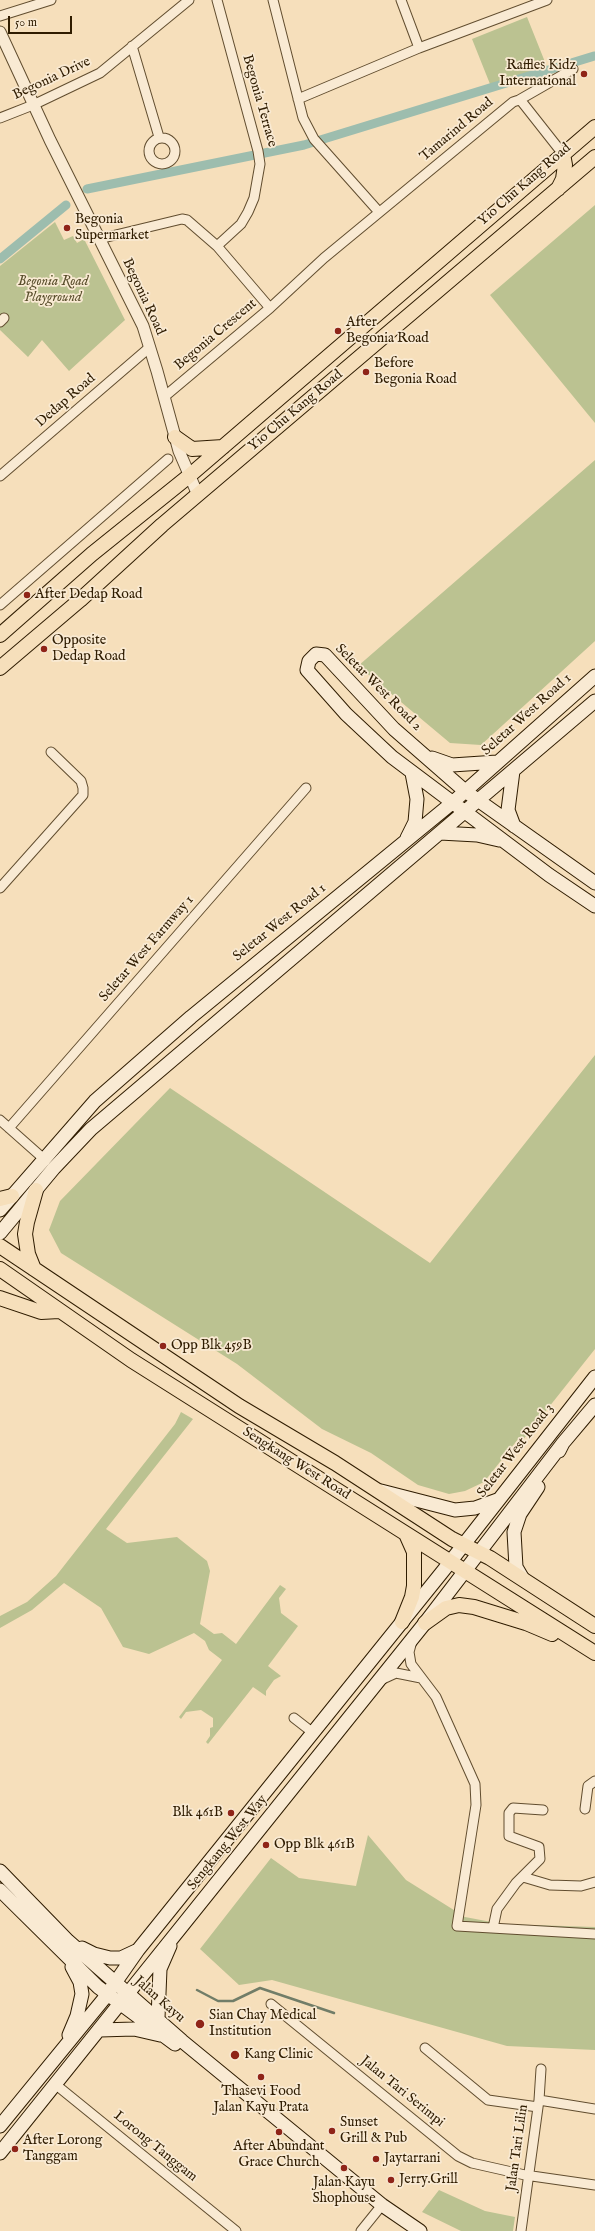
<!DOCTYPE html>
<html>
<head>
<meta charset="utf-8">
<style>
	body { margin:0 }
	#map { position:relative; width:595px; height:2231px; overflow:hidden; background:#f6dfbb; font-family:"IM FELL English",serif }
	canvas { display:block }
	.scale { position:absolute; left:8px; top:16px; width:64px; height:18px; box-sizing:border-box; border:2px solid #2f1c00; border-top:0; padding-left:5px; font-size:12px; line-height:14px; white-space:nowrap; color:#2f1c00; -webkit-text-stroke:3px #f9ead3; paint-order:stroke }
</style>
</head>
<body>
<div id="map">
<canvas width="595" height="2231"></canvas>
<div class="scale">50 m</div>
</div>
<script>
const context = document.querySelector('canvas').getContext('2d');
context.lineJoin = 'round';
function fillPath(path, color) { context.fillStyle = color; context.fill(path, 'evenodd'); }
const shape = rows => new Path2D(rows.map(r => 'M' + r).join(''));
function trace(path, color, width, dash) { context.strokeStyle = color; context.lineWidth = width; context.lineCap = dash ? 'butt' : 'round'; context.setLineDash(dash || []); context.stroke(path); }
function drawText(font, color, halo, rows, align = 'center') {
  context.font = font + ' "IM FELL English",serif'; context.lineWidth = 3.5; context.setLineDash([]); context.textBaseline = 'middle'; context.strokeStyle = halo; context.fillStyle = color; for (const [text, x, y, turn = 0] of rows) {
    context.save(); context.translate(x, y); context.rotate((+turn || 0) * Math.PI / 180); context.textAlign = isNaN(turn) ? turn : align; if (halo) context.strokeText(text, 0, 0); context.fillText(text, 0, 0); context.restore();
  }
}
const green = shape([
	[527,17,547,67,490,84,472,39],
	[595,205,595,423,490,295],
	[55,222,64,240,73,236,77,243,84,239,125,320,69,371,42,340,28,357,0,330,0,266],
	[595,460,595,641,481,745,450,743,358,666],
	[595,1055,595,1349,522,1441,519,1438,484,1482,465,1491,449,1494,418,1485,371,1453,322,1429,237,1364,61,1253,49,1230,60,1201,170,1088,430,1263],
	[181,1412,193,1419,106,1529,127,1543,177,1537,207,1561,210,1571,200,1624,214,1634,222,1633,236,1644,280,1585,286,1589,279,1598,281,1613,298,1626,268,1666,281,1676,274,1680,266,1691,266,1696,253,1687,208,1744,206,1742,210,1736,210,1728,213,1727,213,1718,201,1710,186,1712,181,1719,179,1717,222,1660,209,1650,205,1641,194,1633,149,1654,123,1647,101,1608,64,1583,32,1610,0,1628,0,1616,27,1602,56,1576,175,1424],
	[368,1835,406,1880,465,1917,502,1924,595,1927,595,2050,507,2046,272,1980,239,1985,200,1949,271,1858,299,1878,356,1886],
	[439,2190,485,2211,515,2217,513,2231,461,2231,422,2212]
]);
const stream = shape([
	[197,1990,218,2001,233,2001,260,1988,334,2013]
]);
const canal = shape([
	[87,189,304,145,594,56],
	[0,259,66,205]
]);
const minor = shape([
	[217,0,258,151,260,164,254,198,248,212,241,224,217,246],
	[273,0,303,118,314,139,379,212],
	[401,0,419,48],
	[0,16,51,0],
	[132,46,159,137],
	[298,99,419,48,547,0],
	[519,100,573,69],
	[0,118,33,105,100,73,189,0],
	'149 151a13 13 0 1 1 26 0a13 13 0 1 1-26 0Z',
	[99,239,182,219,187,220,217,246,270,308],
	[0,322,4,318],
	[164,397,270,308,324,258,513,102,519,100,522,102,563,154],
	[0,476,150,347],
	[0,605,168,459],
	[0,888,83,795,83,788,81,781,51,752],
	[0,1120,44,1159],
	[9,1128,306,788],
	[412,1641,409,1652,411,1664,436,1697,475,1784,476,1805,457,1926,595,1934],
	[383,1679,396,1673,421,1678],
	[294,1718,312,1732],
	[585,1809,588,1786,595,1781],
	[523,1877,550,1885,581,1886,595,1882],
	[493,1928,497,1909,516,1883,540,1859,539,1847,509,1836,509,1813,513,1808,543,1810],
	[271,2004,458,2156,472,2163,525,2175,595,2185],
	[425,2048,488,2100,538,2107],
	[55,2084,236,2231],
	[539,2100,595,2109],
	[361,2231,382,2205],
	[521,2231,539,2100,541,2069]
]);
const tertiary = shape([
	[0,32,50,140,143,326,157,371,179,451,198,495]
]);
const secondary = shape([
	[432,758,452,765,497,762],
	[513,771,508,810,514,826],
	[440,833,477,835,499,840],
	[407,838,415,822,417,799,412,773],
	[595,883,465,791,394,729,325,655,316,654,309,661,307,670,346,714,392,757,549,875,595,906],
	[0,1210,95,1101,191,1017,452,803,595,676],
	[0,1233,54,1168,91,1129,595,701],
	[559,1451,563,1443,595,1405],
	[381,1491,455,1510,475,1508,497,1500],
	[523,1579,516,1567,514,1532,520,1514,538,1487],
	[0,1871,68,1941,182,2041,382,2205,420,2231],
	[0,1890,98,1987,175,2044],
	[82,1948,94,1954,110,1958,121,1958,136,1951],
	[158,2018,160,1969,170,1946],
	[100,2030,134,2029,160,2035],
	[69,2035,77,2016,82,1994,80,1982,72,1967],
	[0,2126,103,2000,138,1950,443,1571,595,1377],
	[0,2153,425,1623,563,1443]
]);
const primary = shape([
	[558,189,563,179,565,165,563,154],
	[175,437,192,449,223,447],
	[0,635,92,554,189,476,595,127],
	[0,668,80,600,162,525,595,157],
	[0,1199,12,1196],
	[0,1246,239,1406,335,1463,452,1539,490,1558,595,1626],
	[0,1269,131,1360,595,1653],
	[34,1269,28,1254,25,1234,27,1222,36,1190],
	[0,1298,41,1312,59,1311],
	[402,1622,412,1597,414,1586,414,1552,406,1534],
	[425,1623,446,1608,459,1605,474,1607,526,1623,552,1634]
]);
const markers = [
	[584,74,4,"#8f2418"],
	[67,228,4,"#8f2418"],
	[338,331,4,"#8f2418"],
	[366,372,4,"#8f2418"],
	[27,595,4,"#8f2418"],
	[44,649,4,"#8f2418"],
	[163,1346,4,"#8f2418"],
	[231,1813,4,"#8f2418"],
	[266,1845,4,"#8f2418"],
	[200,2024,5,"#8f2418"],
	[235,2055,5,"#8f2418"],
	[261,2077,4,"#8f2418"],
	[332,2131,4,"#8f2418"],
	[279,2132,4,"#8f2418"],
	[15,2149,4,"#8f2418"],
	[376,2159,4,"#8f2418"],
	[344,2168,4,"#8f2418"],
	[391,2180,4,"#8f2418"]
];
const poiNames = [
	["Raffles Kidz",576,66,"right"],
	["International",576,82,"right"],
	["Begonia",75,220],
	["Supermarket",75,236],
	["After",346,323],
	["Begonia Road",346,339],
	["Before",374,364],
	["Begonia Road",374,380],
	["After Dedap Road",35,595],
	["Opposite",52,641],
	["Dedap Road",52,657],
	["Opp Blk 459B",171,1346],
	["Blk 461B",223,1813,"right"],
	["Opp Blk 461B",274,1845],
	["Sian Chay Medical",209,2016],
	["Institution",209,2032],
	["Kang Clinic",244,2055],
	["Thasevi Food",261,2092,"center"],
	["Jalan Kayu Prata",261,2108,"center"],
	["Sunset",340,2123],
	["Grill & Pub",340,2139],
	["After Lorong",23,2141],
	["Tanggam",23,2157],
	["After Abundant",279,2147,"center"],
	["Grace Church",279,2163,"center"],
	["Jaytarrani",384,2159],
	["Jerry.Grill",399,2180],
	["Jalan Kayu",344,2183,"center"],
	["Shophouse",344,2199,"center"]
];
const streetNames = [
	["Begonia Drive",52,79,-25],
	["Begonia Terrace",259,101,74],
	["Tamarind Road",457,130,-40],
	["Yio Chu Kang Road",525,185,-41],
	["Begonia Road",143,297,65],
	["Begonia Crescent",216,335,-40],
	["Dedap Road",66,401,-41],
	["Yio Chu Kang Road",296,411,-40],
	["Seletar West Road 2",378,688,45],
	["Seletar West Road 1",527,715,-42],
	["Seletar West Road 1",280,923,-39],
	["Seletar West Farmway 1",147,949,-49],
	["Seletar West Road 3",516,1451,-52],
	["Sengkang West Road",296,1464,32],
	["Sengkang West Way",228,1843,-51],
	["Jalan Kayu",159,2000,41],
	["Jalan Tari Serimpi",402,2092,39],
	["Lorong Tanggam",155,2147,39],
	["Jalan Tari Lilin",518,2148,-82]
];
const parkNames = [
	["Begonia Road",53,282],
	["Playground",53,298]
];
fillPath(green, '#bbc291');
trace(stream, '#717d68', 2.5);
trace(canal, '#9dbdae', 9);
trace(minor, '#614d2f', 11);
trace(tertiary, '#614d2f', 13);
trace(secondary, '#2f1c00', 15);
trace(primary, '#2f1c00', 16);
trace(minor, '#f9ead3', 9);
trace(tertiary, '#f9ead3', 11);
trace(secondary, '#f9ead3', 13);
trace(primary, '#f6dfbb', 14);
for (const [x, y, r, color] of markers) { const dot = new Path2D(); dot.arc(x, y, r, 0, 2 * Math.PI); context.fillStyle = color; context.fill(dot); trace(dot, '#f9ead3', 1.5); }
drawText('14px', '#2f1c00', '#f9ead3', poiNames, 'left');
drawText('14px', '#2f1c00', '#f9ead3', streetNames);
drawText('italic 14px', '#594e2c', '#f9ead3', parkNames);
</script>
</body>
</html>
